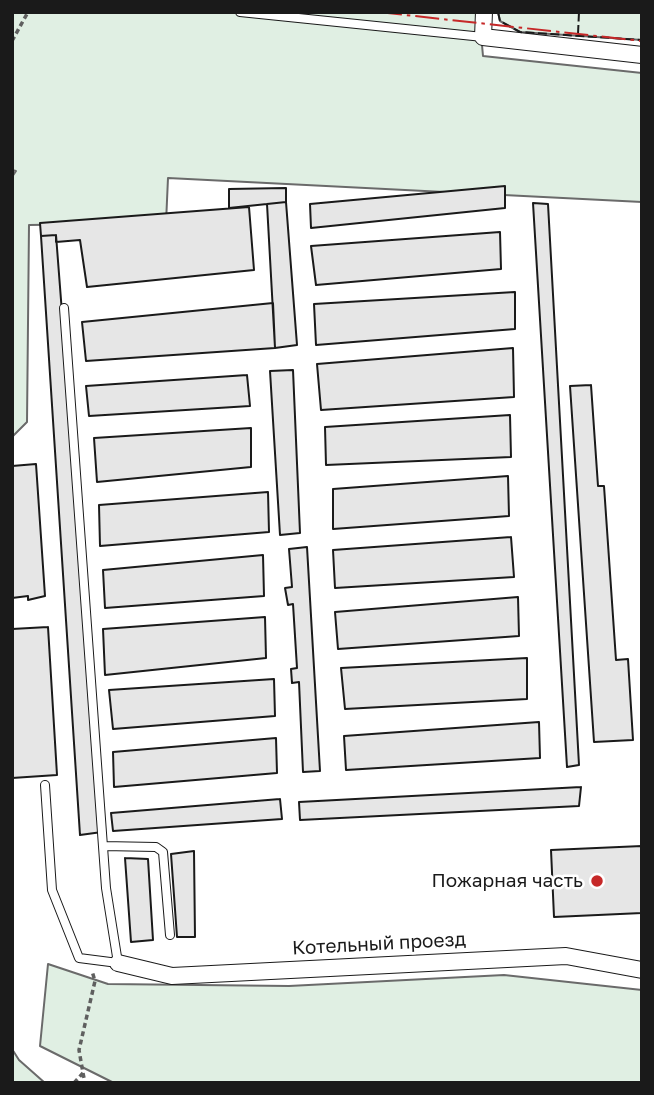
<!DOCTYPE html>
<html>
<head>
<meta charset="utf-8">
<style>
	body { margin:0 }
	#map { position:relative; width:654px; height:1095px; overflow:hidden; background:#fff; font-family:"Golos Text",sans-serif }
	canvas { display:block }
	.frame { position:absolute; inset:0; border:14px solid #1a1a1a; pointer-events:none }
</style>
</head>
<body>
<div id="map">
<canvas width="654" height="1095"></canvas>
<div class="frame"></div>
</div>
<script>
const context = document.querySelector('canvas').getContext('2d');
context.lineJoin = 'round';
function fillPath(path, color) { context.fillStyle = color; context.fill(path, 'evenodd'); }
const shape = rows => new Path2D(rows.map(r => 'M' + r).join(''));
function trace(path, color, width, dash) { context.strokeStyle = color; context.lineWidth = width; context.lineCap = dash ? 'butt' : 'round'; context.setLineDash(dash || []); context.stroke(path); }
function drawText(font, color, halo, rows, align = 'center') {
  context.font = font + ' "Golos Text",sans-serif'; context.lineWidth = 5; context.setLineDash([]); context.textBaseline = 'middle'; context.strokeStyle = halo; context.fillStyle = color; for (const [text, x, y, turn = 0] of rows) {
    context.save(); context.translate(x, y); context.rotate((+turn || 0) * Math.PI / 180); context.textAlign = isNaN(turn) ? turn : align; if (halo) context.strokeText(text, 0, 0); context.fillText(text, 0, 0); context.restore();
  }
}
const green = shape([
	[12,12,479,12,483,56,642,73,642,202,168,178,166,223,29,225,27,422,12,437,12,177,16,171,12,170,12,12],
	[498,12,642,12,642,40,520,32,500,21,498,12],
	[48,964,108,984,289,986,504,975,642,990,642,1083,114,1083,40,1046,48,964],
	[12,1049,19,1060,45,1083,12,1083,12,1049]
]);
const building = shape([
	[505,186,505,208,311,228,310,204,505,186],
	[286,188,286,202,229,208,229,189,286,188],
	[286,202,297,345,275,348,267,204,286,202],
	[533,203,548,204,579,765,567,767,533,203],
	[249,207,254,270,87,287,80,240,56,242,56,235,41,236,40,223,249,207],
	[500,232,501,269,316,285,311,246,500,232],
	[56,235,102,832,80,835,41,236,56,235],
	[515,292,515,329,316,345,314,304,515,292],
	[273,303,275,348,86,361,82,322,273,303],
	[513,348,514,397,321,410,317,364,513,348],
	[293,370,300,533,280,535,270,371,293,370],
	[247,375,250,406,89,416,86,386,247,375],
	[591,385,598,486,604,486,616,660,628,659,633,740,594,742,570,386,591,385],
	[510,415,511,457,326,465,325,427,510,415],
	[251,428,251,467,97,482,94,438,251,428],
	[36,464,45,596,28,600,28,596,12,598,12,466,36,464],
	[508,476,509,516,333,529,333,489,508,476],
	[268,492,269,532,100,546,99,505,268,492],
	[511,537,514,577,335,588,333,550,511,537],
	[307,547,320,771,303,772,299,682,292,683,291,669,297,668,293,604,288,605,285,588,292,587,289,549,307,547],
	[263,555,264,596,105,608,103,570,263,555],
	[518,597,519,636,338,649,335,612,518,597],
	[265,617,266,658,105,675,103,629,265,617],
	[48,627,57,775,12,778,12,629,48,627],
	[527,658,527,699,345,709,341,668,527,658],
	[274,679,275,716,113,729,109,690,274,679],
	[539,722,540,758,346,770,344,736,539,722],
	[276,738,277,773,114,787,113,752,276,738],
	[581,787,579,806,300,820,299,802,581,787],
	[280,799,282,819,113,831,111,813,280,799],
	[642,846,642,913,554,917,551,850,642,846],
	[194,851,195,937,177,937,171,854,194,851],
	[125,858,148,859,153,940,131,942,125,858]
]);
const path = shape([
	[12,41,28,12],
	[83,1073,85,1083],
	[74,1083,83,1073,79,1050,95,981,92,971]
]);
const lane = shape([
	[240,12,483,37],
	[45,785,52,890,79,958,118,963,106,888,64,308],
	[103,846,156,847,163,852,170,935]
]);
const street = shape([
	[484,12,483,37,642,55],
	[118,963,172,976,566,956,642,970]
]);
const fence = shape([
	[498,12,500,21,520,32,642,40],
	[578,34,579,12]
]);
const power = shape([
	[378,12,642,41]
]);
const markers = [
	[597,881,7,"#c62828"]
];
const poiNames = [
	["Пожарная часть",583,881]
];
const streetNames = [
	["Котельный проезд",379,944,-3]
];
fillPath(green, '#e0efe3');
trace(green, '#6a6a6a', 2);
fillPath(building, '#e6e6e6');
trace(building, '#1a1a1a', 2);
trace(lane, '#1a1a1a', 10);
trace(street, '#1a1a1a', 18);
trace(path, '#5f5f5f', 3.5, [5, 3.5]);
trace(lane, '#fff', 8);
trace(street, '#fff', 16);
trace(fence, '#1a1a1a', 2, [9, 3.5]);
trace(power, '#c62828', 2, [24, 5, 3.5, 5]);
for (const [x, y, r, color] of markers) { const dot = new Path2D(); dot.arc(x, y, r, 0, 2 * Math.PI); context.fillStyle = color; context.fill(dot); trace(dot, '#fff', 2.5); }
drawText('19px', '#1a1a1a', '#fff', poiNames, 'right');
drawText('19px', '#1a1a1a', '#fff', streetNames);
</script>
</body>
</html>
